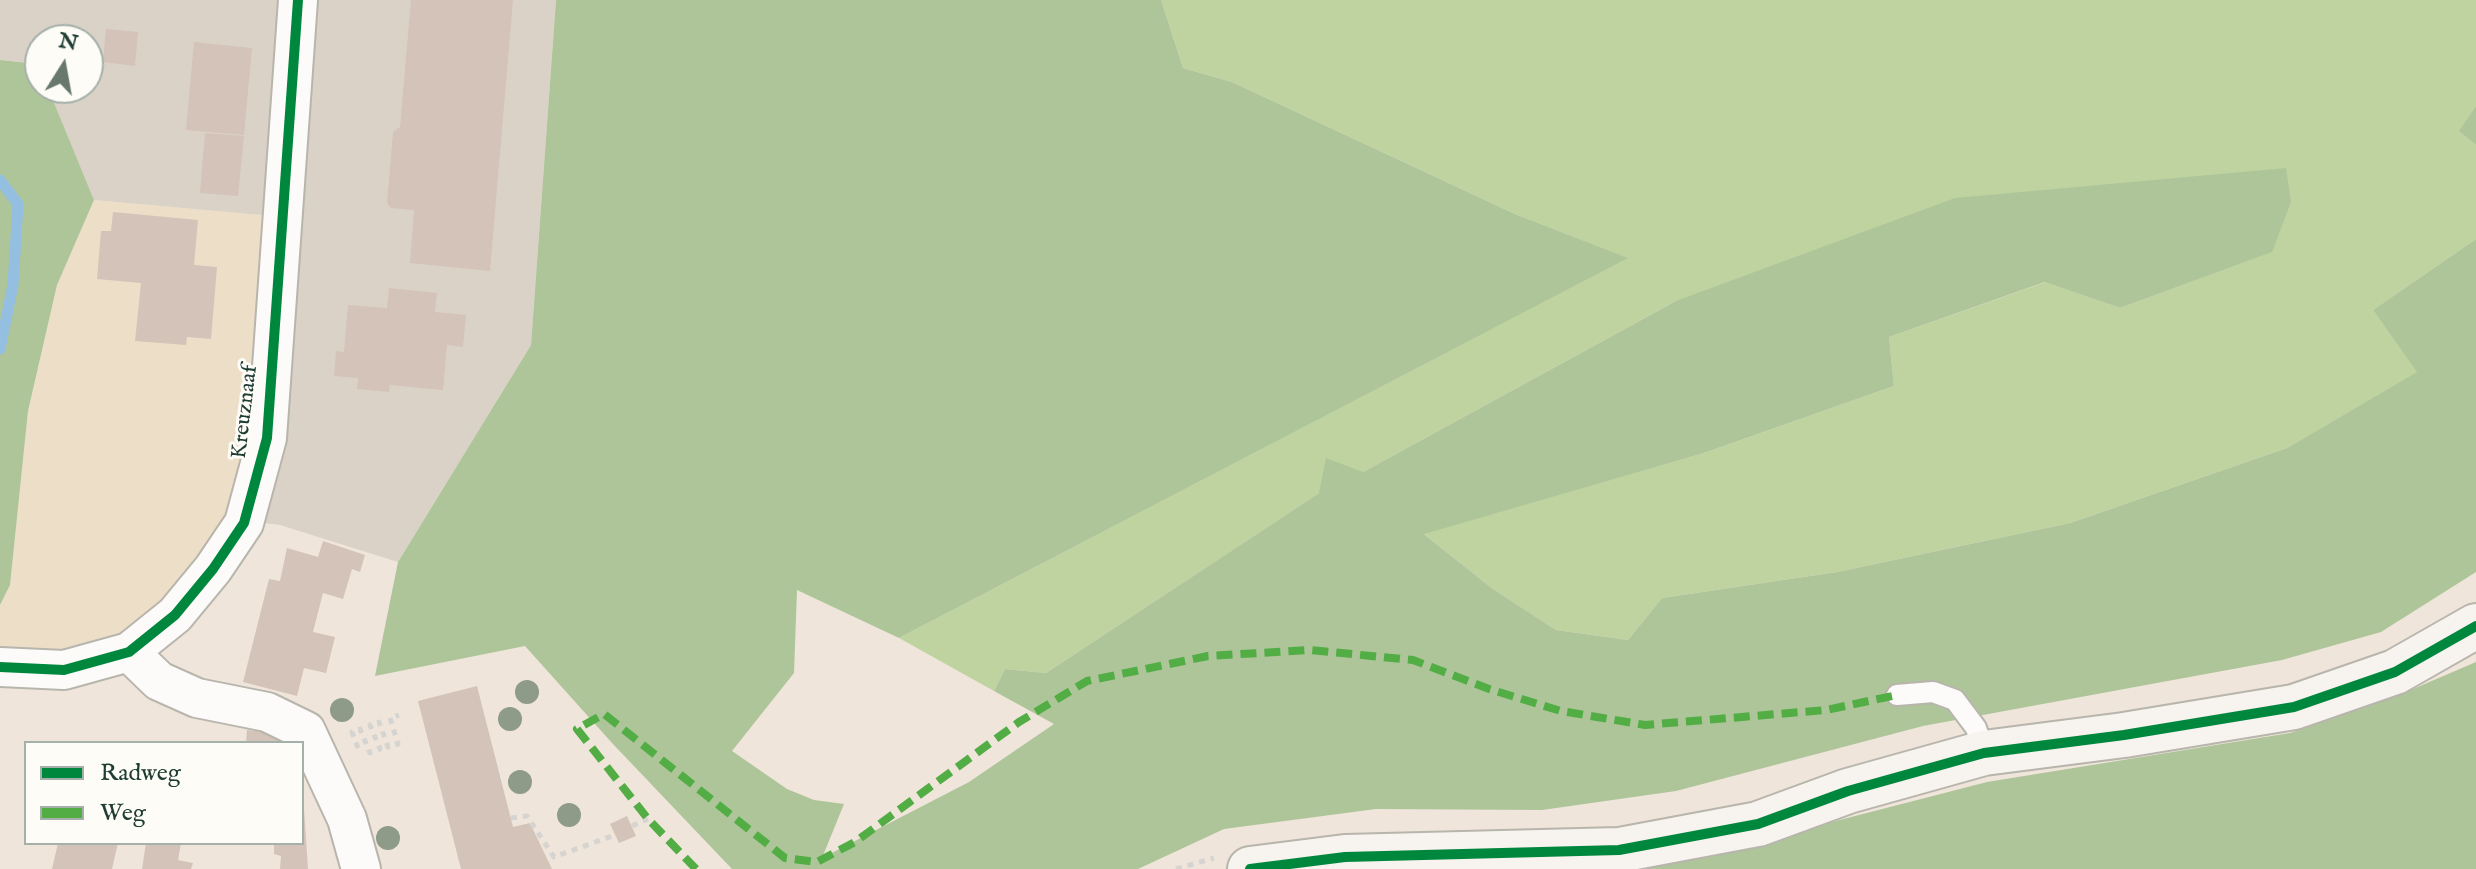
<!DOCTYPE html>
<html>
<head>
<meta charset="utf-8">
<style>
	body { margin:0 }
	#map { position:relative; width:2476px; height:869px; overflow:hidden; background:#efe5da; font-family:"IM FELL English",serif }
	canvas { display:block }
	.legend { position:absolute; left:24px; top:741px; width:280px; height:104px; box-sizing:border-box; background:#fdfcf7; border:2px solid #a4b0a9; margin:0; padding:10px 14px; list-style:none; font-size:24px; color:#1f3d34 }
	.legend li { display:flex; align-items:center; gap:16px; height:40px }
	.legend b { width:40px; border:2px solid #a4b0a9 }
	.north { position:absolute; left:24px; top:24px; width:80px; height:80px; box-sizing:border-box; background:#fdfcf7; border:2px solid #a4b0a9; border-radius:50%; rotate:11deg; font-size:22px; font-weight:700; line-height:32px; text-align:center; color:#1f3d34 }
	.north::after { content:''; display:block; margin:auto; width:28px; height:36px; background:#68786e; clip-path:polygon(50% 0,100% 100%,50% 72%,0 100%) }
</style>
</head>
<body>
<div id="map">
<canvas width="2476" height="869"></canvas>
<ul class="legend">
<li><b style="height:10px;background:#00873e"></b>Radweg</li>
<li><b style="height:10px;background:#52ad45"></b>Weg</li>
</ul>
<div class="north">N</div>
</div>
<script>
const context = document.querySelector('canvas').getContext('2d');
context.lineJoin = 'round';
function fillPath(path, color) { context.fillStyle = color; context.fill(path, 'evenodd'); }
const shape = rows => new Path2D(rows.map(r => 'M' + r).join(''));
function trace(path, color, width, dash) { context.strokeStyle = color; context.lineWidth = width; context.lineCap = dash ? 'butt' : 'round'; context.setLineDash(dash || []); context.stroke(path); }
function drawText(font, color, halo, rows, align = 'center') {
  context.font = font + ' "IM FELL English",serif'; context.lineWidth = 6; context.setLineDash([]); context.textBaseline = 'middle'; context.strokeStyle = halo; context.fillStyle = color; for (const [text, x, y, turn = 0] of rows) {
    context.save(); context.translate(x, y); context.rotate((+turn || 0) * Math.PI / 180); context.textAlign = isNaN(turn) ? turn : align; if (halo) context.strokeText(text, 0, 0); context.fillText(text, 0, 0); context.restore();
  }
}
const built = shape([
	[94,200,284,217,242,522,128,651,0,656,0,605,10,585,28,411,57,285]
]);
const industrial = shape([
	[0,0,556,0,531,345,398,562,280,525,264,523,284,217,94,200,48,88,88,88,88,40,40,40,40,69,38,64,0,60]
]);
const green = shape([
	[1161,0,2476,0,2476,106,2460,131,2476,145,2476,239,2373,310,2418,372,2287,448,2070,523,1837,572,1662,598,1628,640,1556,630,1493,589,1423,533,1704,453,1894,386,1889,337,2046,282,2120,308,2271,252,1676,301,1363,472,1319,493,1046,673,1005,669,994,691,899,638,1627,258,1515,214,1232,82,1183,68]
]);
const forest = shape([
	[556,0,1161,0,1183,68,1232,82,1515,214,1628,258,899,638,797,590,794,673,732,751,787,789,814,800,844,804,822,858,969,782,1054,724,994,691,1005,669,1046,673,1319,493,1326,458,1363,472,1676,301,1955,198,2286,168,2291,202,2272,252,2120,308,2045,282,1889,337,1894,386,1704,453,1424,534,1493,589,1556,630,1628,640,1662,598,1837,572,2070,523,2287,448,2417,372,2373,310,2476,239,2476,572,2381,632,2282,660,1923,726,1676,791,1542,810,1376,809,1224,829,1138,869,732,869,612,743,525,646,375,676,398,562,531,345],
	[0,60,38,64,40,88,48,88,94,200,57,285,28,411,10,585,0,605],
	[2476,106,2476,145,2459,131],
	[2476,662,2476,869,1618,869,1762,840,1987,782,2290,733,2406,692]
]);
const stream = shape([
	[0,180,18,204,13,285,0,349]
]);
const building = shape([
	[411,0,513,0,490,271,410,263,414,210,391,208,387,203,393,132,400,127],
	[106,29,138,32,135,66,103,62],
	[194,42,252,48,244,135,186,130],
	[205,133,244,136,238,196,200,193],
	[113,212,198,220,194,265,217,267,211,339,187,337,186,345,135,341,141,283,97,279,101,231,111,231],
	[389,288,437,293,435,312,466,315,463,347,447,345,443,390,390,385,389,392,357,389,358,378,334,376,336,351,344,352,348,305,387,308],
	[323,541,365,555,360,572,352,569,343,599,323,593,313,632,335,637,326,673,304,668,297,696,243,682,269,579,280,581,287,548,318,557],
	[477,686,513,827,530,823,552,869,461,869,418,701],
	[247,730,267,732,289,743,246,743],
	[302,809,304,809,308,869,280,869,281,856,274,854,274,843,302,843],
	[627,816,636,836,619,843,610,824],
	[58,843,118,843,112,869,52,869],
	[146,843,181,843,178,860,193,863,191,869,142,869]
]);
const path = shape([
	[358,748,352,732,360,729,370,753,380,749,370,725,379,722,388,747,398,744,390,718,399,715],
	[511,818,527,816,554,857,615,835],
	[632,826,648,819],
	[1176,869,1214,858]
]);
const lane = shape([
	[1897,695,1933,692,1955,700,1976,728,1984,753]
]);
const street = shape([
	[129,652,159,681,197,698,267,712,306,731,347,819,361,869],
	[0,667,64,670,129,652,175,615,213,569,244,523,267,438,298,0]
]);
const secondary = shape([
	[1250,869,1345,857,1619,850,1758,824,1848,791,1984,753,2124,735,2294,707,2395,672,2476,626]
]);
const quiet = shape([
	[696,869,648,819,577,729,604,714,785,858,817,862,855,842,1019,722,1087,681,1208,656,1310,650,1413,660,1489,689,1561,711,1645,725,1826,710,1897,695]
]);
const cycleway = shape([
	[0,667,64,670,129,652,175,615,213,569,244,523,267,438,298,0],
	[1250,869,1345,857,1619,850,1758,824,1848,791,1984,753,2124,735,2294,707,2395,672,2476,626]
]);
const trees = [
	[527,692],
	[342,710],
	[510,719],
	[520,782],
	[569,815],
	[388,838]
];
const streetNames = [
	["Kreuznaaf",246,412,-83]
];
fillPath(built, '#eddec8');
fillPath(industrial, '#dbd2c7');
fillPath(green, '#bfd3a1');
fillPath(forest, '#aec59a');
trace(stream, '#94bfe0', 11);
fillPath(building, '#d4c3b8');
trace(lane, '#b8b5ad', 24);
trace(street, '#b8b5ad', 42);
trace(secondary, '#b8b5ad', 48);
trace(path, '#d5d4d1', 5, [6, 6]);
trace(lane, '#fdfbf9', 20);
trace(street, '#fdfbf9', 38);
trace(secondary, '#f7f3ee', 44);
trace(quiet, '#52ad45', 8, [16, 8]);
trace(cycleway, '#00873e', 10);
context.fillStyle = '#8d9b88';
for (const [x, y] of trees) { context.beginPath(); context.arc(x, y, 12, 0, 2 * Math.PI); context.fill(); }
drawText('22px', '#1f3d34', '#fdfcf7', streetNames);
</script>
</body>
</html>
